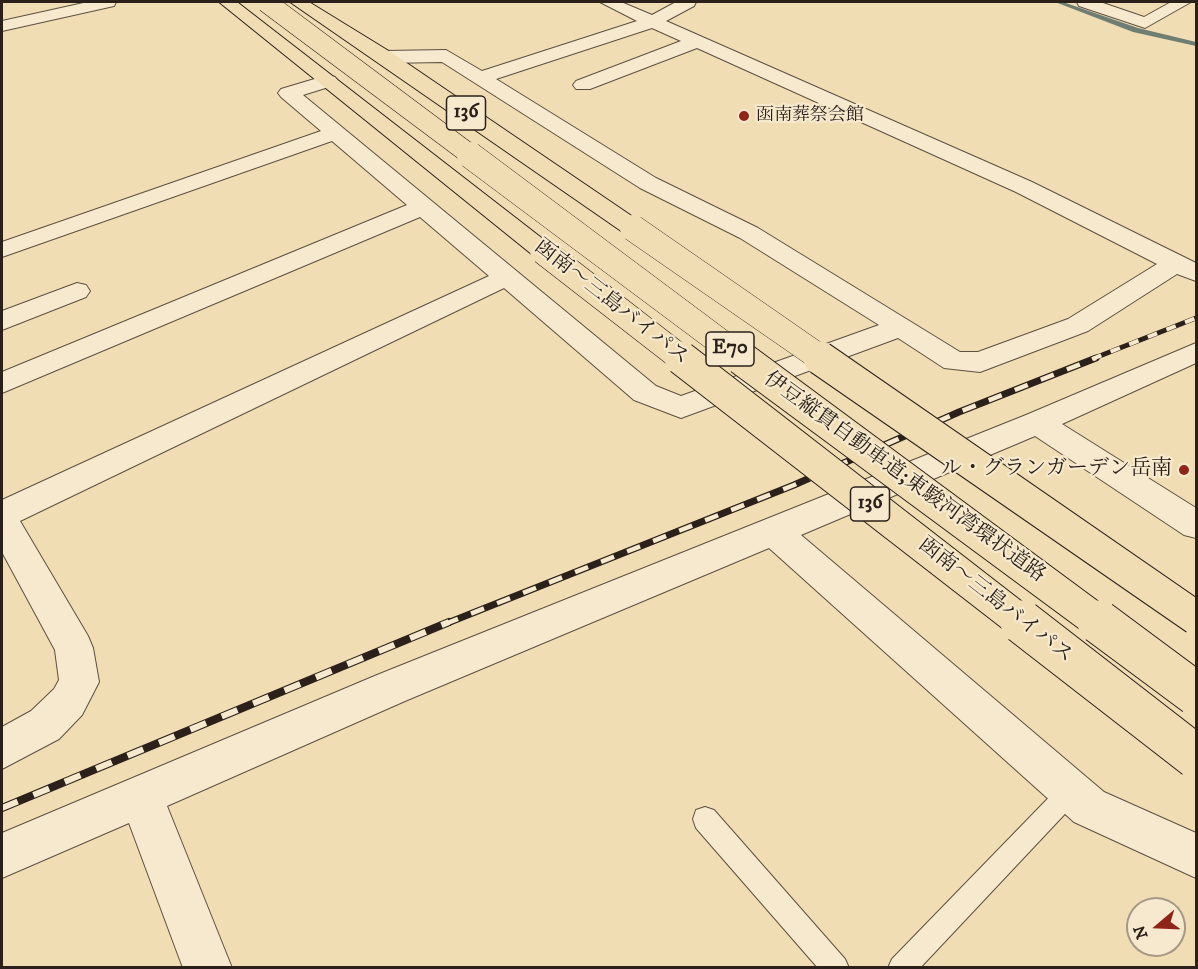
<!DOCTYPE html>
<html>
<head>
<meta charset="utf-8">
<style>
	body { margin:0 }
	#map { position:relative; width:1198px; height:969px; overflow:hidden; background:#f1ddb3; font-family:"IM FELL DW Pica",serif }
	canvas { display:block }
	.frame { position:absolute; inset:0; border:3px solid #2b211a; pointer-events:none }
	.north { position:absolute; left:1126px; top:897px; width:60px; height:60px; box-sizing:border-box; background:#f6e9ce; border:2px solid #a59986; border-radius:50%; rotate:251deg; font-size:16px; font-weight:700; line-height:24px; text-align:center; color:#2b211a }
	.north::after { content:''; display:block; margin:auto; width:21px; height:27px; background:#8f2418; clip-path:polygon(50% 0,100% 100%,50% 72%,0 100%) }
</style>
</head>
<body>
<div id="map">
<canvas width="1198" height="969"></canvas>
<div class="frame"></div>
<div class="north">N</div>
</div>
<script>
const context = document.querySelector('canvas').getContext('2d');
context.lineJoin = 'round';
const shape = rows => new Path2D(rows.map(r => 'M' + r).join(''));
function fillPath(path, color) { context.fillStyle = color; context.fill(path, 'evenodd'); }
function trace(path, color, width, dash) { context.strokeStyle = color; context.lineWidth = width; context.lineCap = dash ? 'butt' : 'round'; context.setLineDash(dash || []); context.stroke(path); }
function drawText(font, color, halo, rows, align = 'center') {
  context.font = font + ' "IM FELL DW Pica","Noto Serif JP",serif'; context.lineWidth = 4.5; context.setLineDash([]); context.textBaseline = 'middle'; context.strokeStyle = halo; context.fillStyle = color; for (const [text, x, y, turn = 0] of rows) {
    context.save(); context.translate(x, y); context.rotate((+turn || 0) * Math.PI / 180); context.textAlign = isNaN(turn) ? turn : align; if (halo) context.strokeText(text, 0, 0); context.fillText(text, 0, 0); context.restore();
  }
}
const stream = shape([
	[1055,2,1063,2,1138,28,1196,42,1196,46,1133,32,1055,2]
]);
const lane = shape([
	[1070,780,1078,784,1082,792,1078,800,920,968,888,968,892,959,1062,784,1070,780],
	[705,807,714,810,845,959,849,968,818,968,696,828,693,819,696,810,705,807]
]);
const street = shape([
	[88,2,116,2,114,6,2,31,2,21,88,2],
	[600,2,621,2,652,15,676,2,696,2,694,6,666,21,1032,182,1196,263,1196,281,1177,274,1088,331,980,372,944,368,898,338,681,418,634,400,504,288,20,521,88,636,93,648,99,682,82,715,59,739,2,769,2,727,31,711,54,689,59,680,55,650,2,552,2,500,489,276,420,217,2,393,2,372,407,205,332,141,2,257,2,242,321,131,281,97,278,93,281,89,328,75,335,77,338,81,335,85,303,95,656,386,681,396,879,325,740,238,640,188,442,62,385,63,376,57,385,51,446,50,482,71,637,21,600,2],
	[652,28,681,41,576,81,573,85,576,89,590,89,697,48,1016,192,1157,264,1068,319,978,352,960,352,758,228,656,178,496,79,652,28],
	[1077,2,1100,2,1144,17,1171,2,1191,2,1145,28,1079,6,1077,2],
	[77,283,86,285,90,291,86,297,2,330,2,311,77,283],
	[1196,343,1196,363,1062,424,1196,508,1196,538,1184,535,1035,436,801,535,1104,792,1196,833,1196,878,1074,822,769,548,405,701,167,806,232,968,183,968,129,823,2,878,2,833,377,675,1026,415,1196,343]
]);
const highway = shape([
	[219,2,237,2,552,246,556,251,552,256,543,259,534,256,219,2],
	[290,2,309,2,392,53,642,223,645,228,642,233,633,235,624,233,290,2]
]);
const railFar2 = shape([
	[1092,359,1196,318]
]);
const railFar1 = shape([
	[445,624,794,485,959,412,1096,358]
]);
const rail = shape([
	[2,808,449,622]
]);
const highwayBridgeFar3 = shape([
	[266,2,472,156]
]);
const highwayBridgeFar2 = shape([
	[470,155,743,359],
	[633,228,822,359],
	[543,251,682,359]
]);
const highwayBridgeFar1 = shape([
	[681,358,1024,624],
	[741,358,1101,624],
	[820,358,1196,618]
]);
const highwayBridge = shape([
	[1022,622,1196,757],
	[1099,622,1196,694]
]);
const markers = [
	[744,116,6,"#8f2418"],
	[1184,470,6,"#8f2418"]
];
const farPoinames = [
	["函南葬祭会館",756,116]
];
const shields = [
	[466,113,39],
	[730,349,48],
	[870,504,39]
];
const shieldNames = [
	["136",466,113],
	["E70",730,349],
	["136",870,504]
];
const streetNames = [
	["函南～三島バイパス",611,303,38],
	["伊豆縦貫自動車道;東駿河湾環状道路",904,478,36],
	["函南～三島バイパス",995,601,38]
];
const poiNames = [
	["ル・グランガーデン岳南",1172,470]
];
fillPath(stream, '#6e7e72');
trace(lane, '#5c5040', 2);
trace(street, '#5c5040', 2);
trace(highway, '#2b211a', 2);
fillPath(lane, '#f6e9ce');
fillPath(street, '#f6e9ce');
fillPath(highway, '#f1ddb3');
trace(railFar2, '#2b211a', 5);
trace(railFar1, '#2b211a', 7);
trace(rail, '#2b211a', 8);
trace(railFar2, '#f6e9ce', 4, [10]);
trace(railFar1, '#f6e9ce', 4.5, [14]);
trace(rail, '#f6e9ce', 6, [17]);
trace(highwayBridgeFar3, '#2b211a', 21, []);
trace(highwayBridgeFar2, '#2b211a', 27, []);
trace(highwayBridgeFar1, '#2b211a', 35, []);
trace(highwayBridge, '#2b211a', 45, []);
trace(highwayBridgeFar3, '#f1ddb3', 20);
trace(highwayBridgeFar2, '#f1ddb3', 26);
trace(highwayBridgeFar1, '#f1ddb3', 33);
trace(highwayBridge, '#f1ddb3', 43);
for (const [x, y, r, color] of markers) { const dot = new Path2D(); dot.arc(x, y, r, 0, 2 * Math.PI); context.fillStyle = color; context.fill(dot); trace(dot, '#f6e9ce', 2); }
drawText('18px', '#2b211a', '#f6e9ce', farPoinames, 'left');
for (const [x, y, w] of shields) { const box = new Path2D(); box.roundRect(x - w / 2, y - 17, w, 34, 4.5); context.fillStyle = '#f6e9ce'; context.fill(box); trace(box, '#2b211a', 1.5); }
drawText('bold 20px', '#2b211a', null, shieldNames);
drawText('21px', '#2b211a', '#f6e9ce', streetNames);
drawText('21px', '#2b211a', '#f6e9ce', poiNames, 'right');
</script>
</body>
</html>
